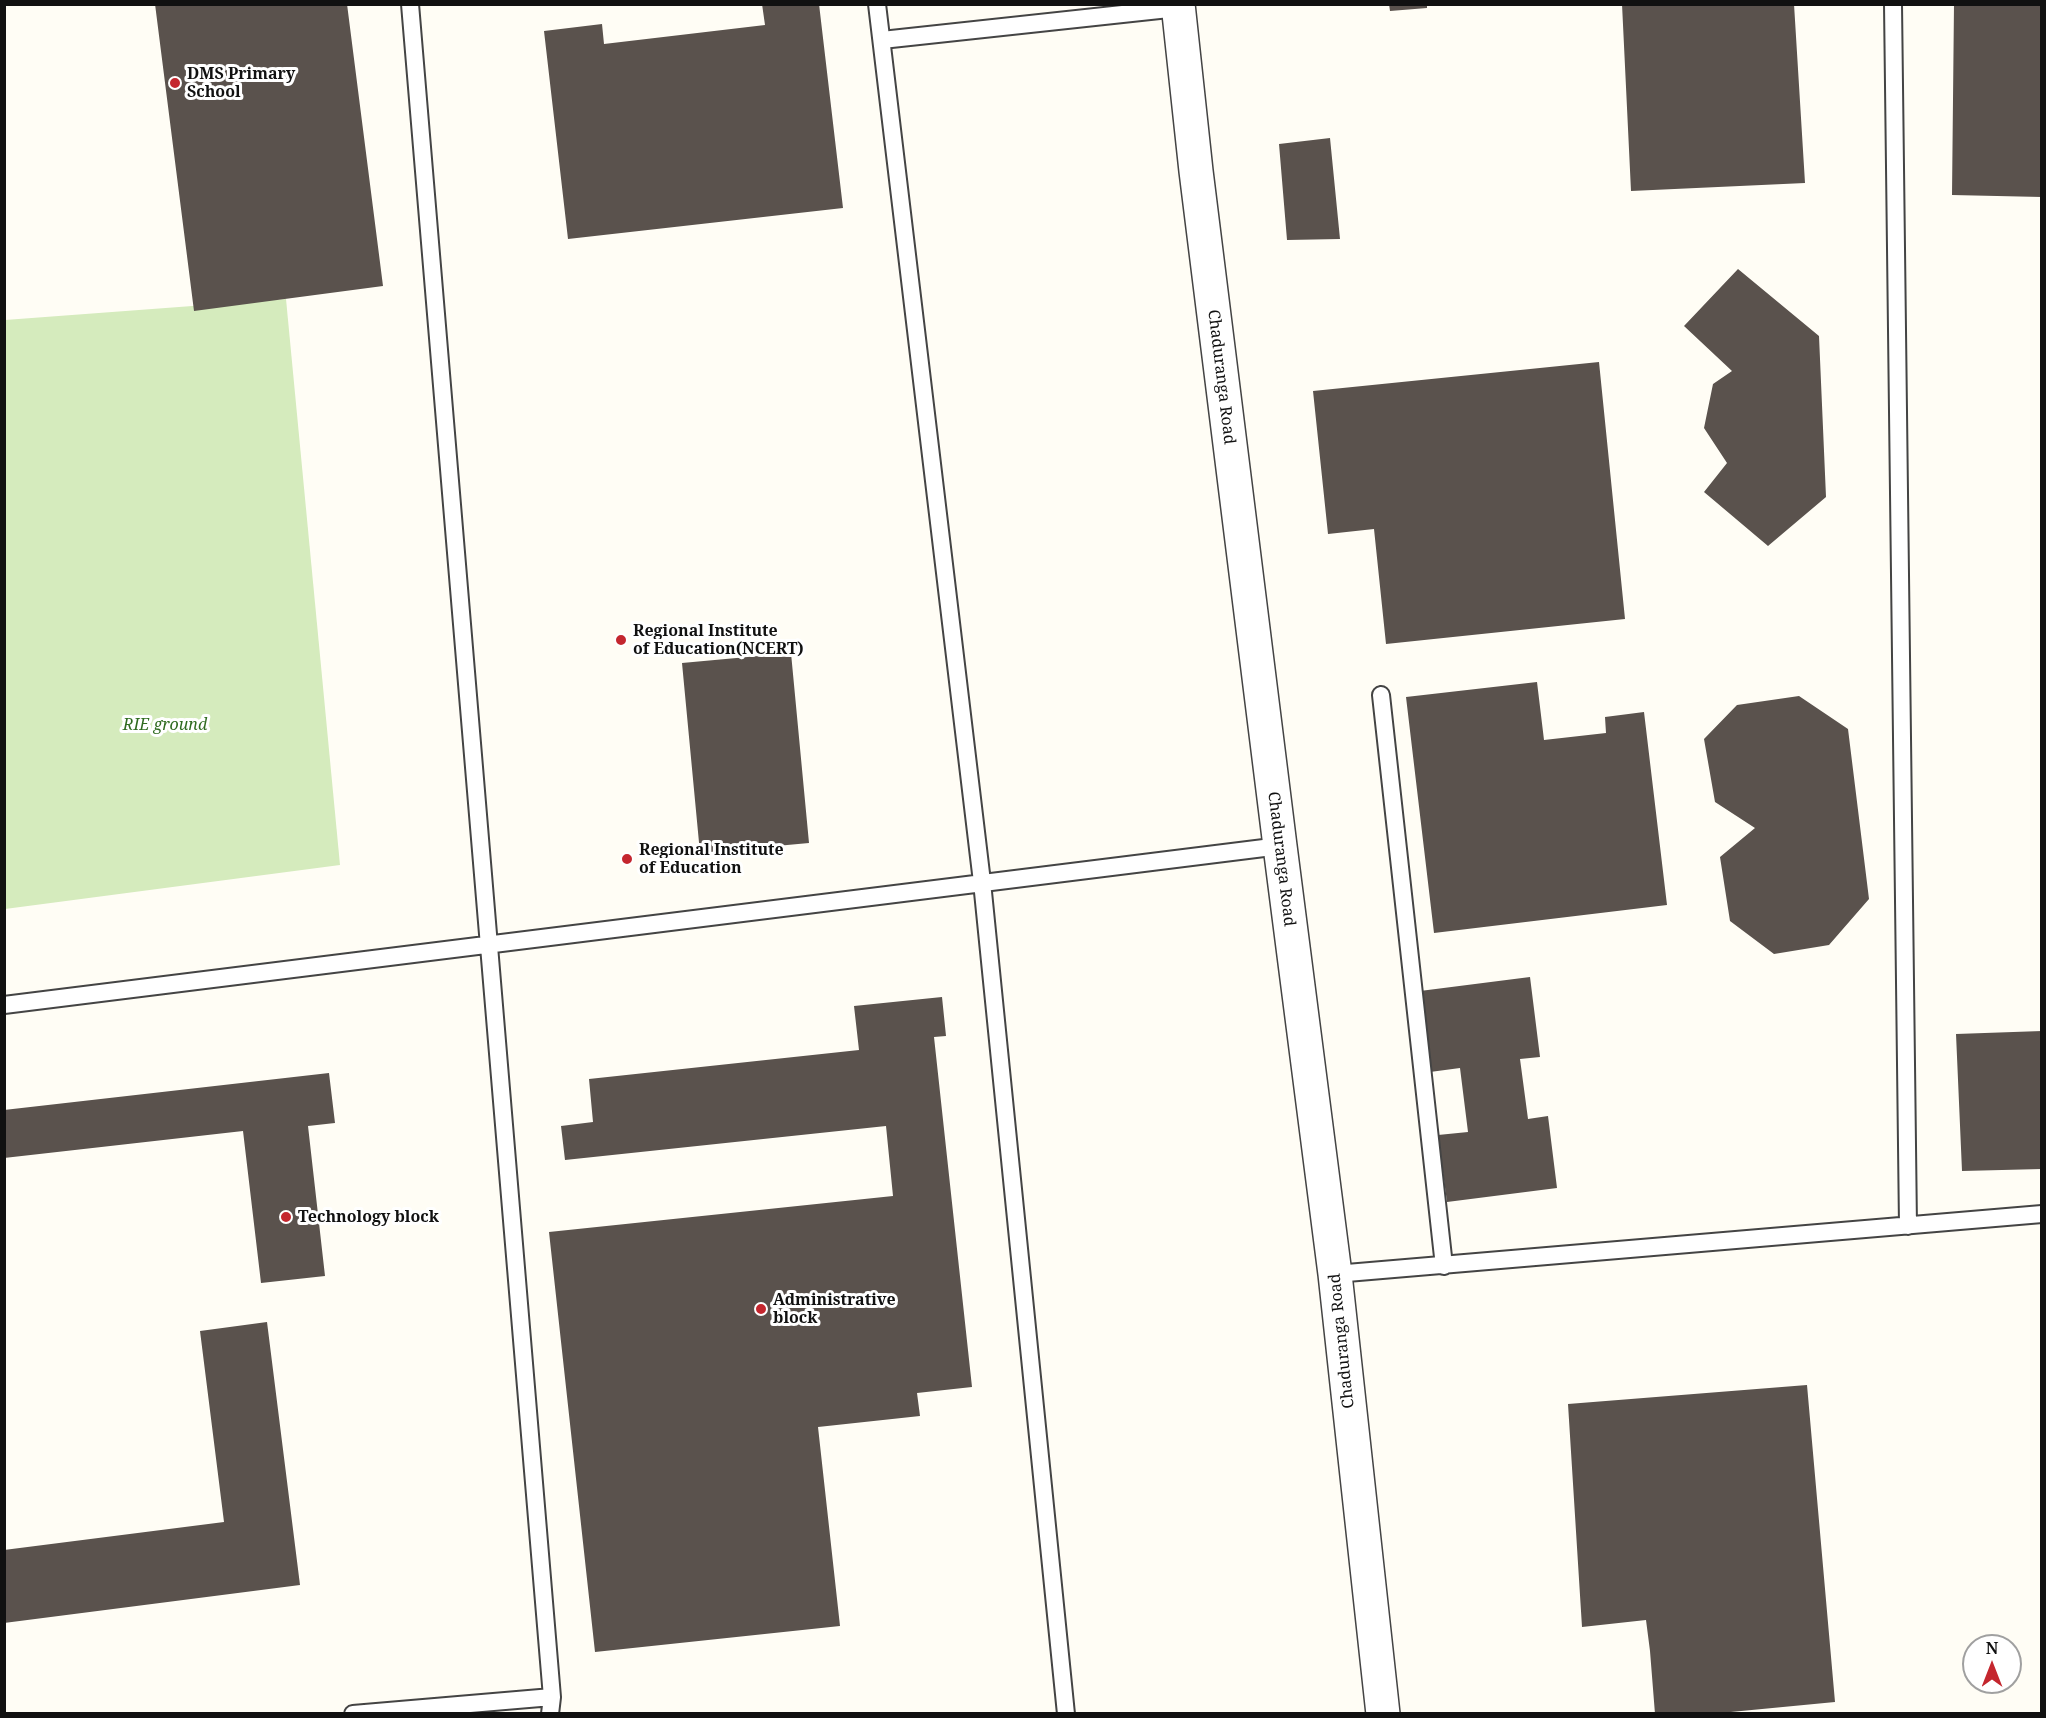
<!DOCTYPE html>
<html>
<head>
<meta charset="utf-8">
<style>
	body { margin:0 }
	#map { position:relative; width:2046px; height:1718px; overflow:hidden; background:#fffdf5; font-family:"Noto Serif",serif }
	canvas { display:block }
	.frame { position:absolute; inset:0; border:6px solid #111; pointer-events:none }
	.north { position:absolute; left:1962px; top:1634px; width:60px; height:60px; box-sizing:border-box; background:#fff; border:2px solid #a0a0a0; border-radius:50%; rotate:0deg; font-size:16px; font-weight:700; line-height:24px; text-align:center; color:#111 }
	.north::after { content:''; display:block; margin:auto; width:21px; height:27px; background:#c4262e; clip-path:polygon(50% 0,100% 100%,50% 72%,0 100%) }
</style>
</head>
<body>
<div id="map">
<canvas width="2046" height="1718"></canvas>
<div class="frame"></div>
<div class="north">N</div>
</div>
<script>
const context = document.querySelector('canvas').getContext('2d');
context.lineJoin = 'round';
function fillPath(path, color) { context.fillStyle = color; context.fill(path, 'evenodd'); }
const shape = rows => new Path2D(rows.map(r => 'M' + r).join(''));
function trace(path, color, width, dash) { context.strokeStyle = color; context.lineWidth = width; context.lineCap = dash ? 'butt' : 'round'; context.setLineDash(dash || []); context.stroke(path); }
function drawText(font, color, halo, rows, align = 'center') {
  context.font = font + ' "Noto Serif",serif'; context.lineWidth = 6; context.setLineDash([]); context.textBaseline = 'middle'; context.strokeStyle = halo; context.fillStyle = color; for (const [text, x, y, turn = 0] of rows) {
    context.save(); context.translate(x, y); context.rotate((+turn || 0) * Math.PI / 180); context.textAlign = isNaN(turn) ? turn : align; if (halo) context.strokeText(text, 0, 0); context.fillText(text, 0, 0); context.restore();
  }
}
const green = shape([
	[286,299,340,865,5,909,5,320]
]);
const building = shape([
	[155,4,347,4,383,286,194,311],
	[762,4,819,4,843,208,568,239,544,31,602,24,604,44,765,25],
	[1389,4,1427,4,1427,8,1390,11],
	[1622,4,1794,4,1805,183,1631,191],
	[1954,4,2042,4,2042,197,1952,195],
	[1330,138,1340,239,1287,240,1279,144],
	[1738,269,1819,336,1826,497,1768,546,1704,492,1727,463,1704,428,1713,384,1732,371,1684,326],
	[1599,362,1625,619,1386,644,1374,529,1328,534,1313,391],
	[791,653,809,843,700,853,682,663],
	[1537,682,1544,740,1606,733,1605,717,1644,712,1667,905,1434,933,1406,697],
	[1799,696,1848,729,1869,899,1829,945,1774,954,1730,921,1720,857,1755,828,1715,802,1704,739,1737,705],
	[1530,977,1540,1057,1520,1059,1528,1119,1548,1116,1557,1188,1447,1202,1438,1135,1468,1132,1460,1068,1430,1072,1420,991],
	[942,997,946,1036,934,1037,972,1387,917,1393,920,1416,818,1427,840,1626,595,1652,549,1232,893,1196,886,1126,565,1160,561,1126,593,1122,589,1079,859,1050,854,1006],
	[2042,1031,2042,1169,1962,1171,1956,1034],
	[329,1073,335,1123,308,1126,325,1276,261,1283,243,1131,4,1158,4,1110],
	[267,1322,300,1585,4,1623,4,1550,224,1522,200,1331],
	[1807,1385,1835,1702,1710,1714,1655,1714,1650,1651,1646,1620,1582,1627,1568,1404]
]);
const service = shape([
	[410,4,552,1697,550,1714],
	[877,4,982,882,1066,1714],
	[1893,4,1908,1226],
	[882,40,1178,8],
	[1381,695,1444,1266],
	[4,1005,1280,846],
	[1335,1274,2042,1214],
	[353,1714,552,1697]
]);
const tertiary = shape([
	[1178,4,1196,171,1280,846,1335,1274,1383,1714]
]);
const markers = [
	[175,83,6,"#c4262e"],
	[621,640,6,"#c4262e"],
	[627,859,6,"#c4262e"],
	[286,1217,6,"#c4262e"],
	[761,1309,6,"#c4262e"]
];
const poiNames = [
	["DMS Primary",187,74],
	["School",187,92],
	["Regional Institute",633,631],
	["of Education(NCERT)",633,649],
	["Regional Institute",639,850],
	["of Education",639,868],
	["Technology block",298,1217],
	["Administrative",773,1300],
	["block",773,1318]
];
const streetNames = [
	["Chaduranga Road",1221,377,83],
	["Chaduranga Road",1281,859,83],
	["Chaduranga Road",1342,1341,-96]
];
const parkNames = [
	["RIE ground",165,725]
];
fillPath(green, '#d5ebbd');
fillPath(building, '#5a524d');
trace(service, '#444', 20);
trace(tertiary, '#444', 36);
trace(service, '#fff', 16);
trace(tertiary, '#fff', 33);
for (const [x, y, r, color] of markers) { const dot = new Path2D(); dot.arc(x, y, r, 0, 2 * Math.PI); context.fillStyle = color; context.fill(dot); trace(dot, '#fff', 2); }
drawText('bold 16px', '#111', '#fff', poiNames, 'left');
drawText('16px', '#111', '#fff', streetNames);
drawText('italic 16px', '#2f6b1f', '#fff', parkNames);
</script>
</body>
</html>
